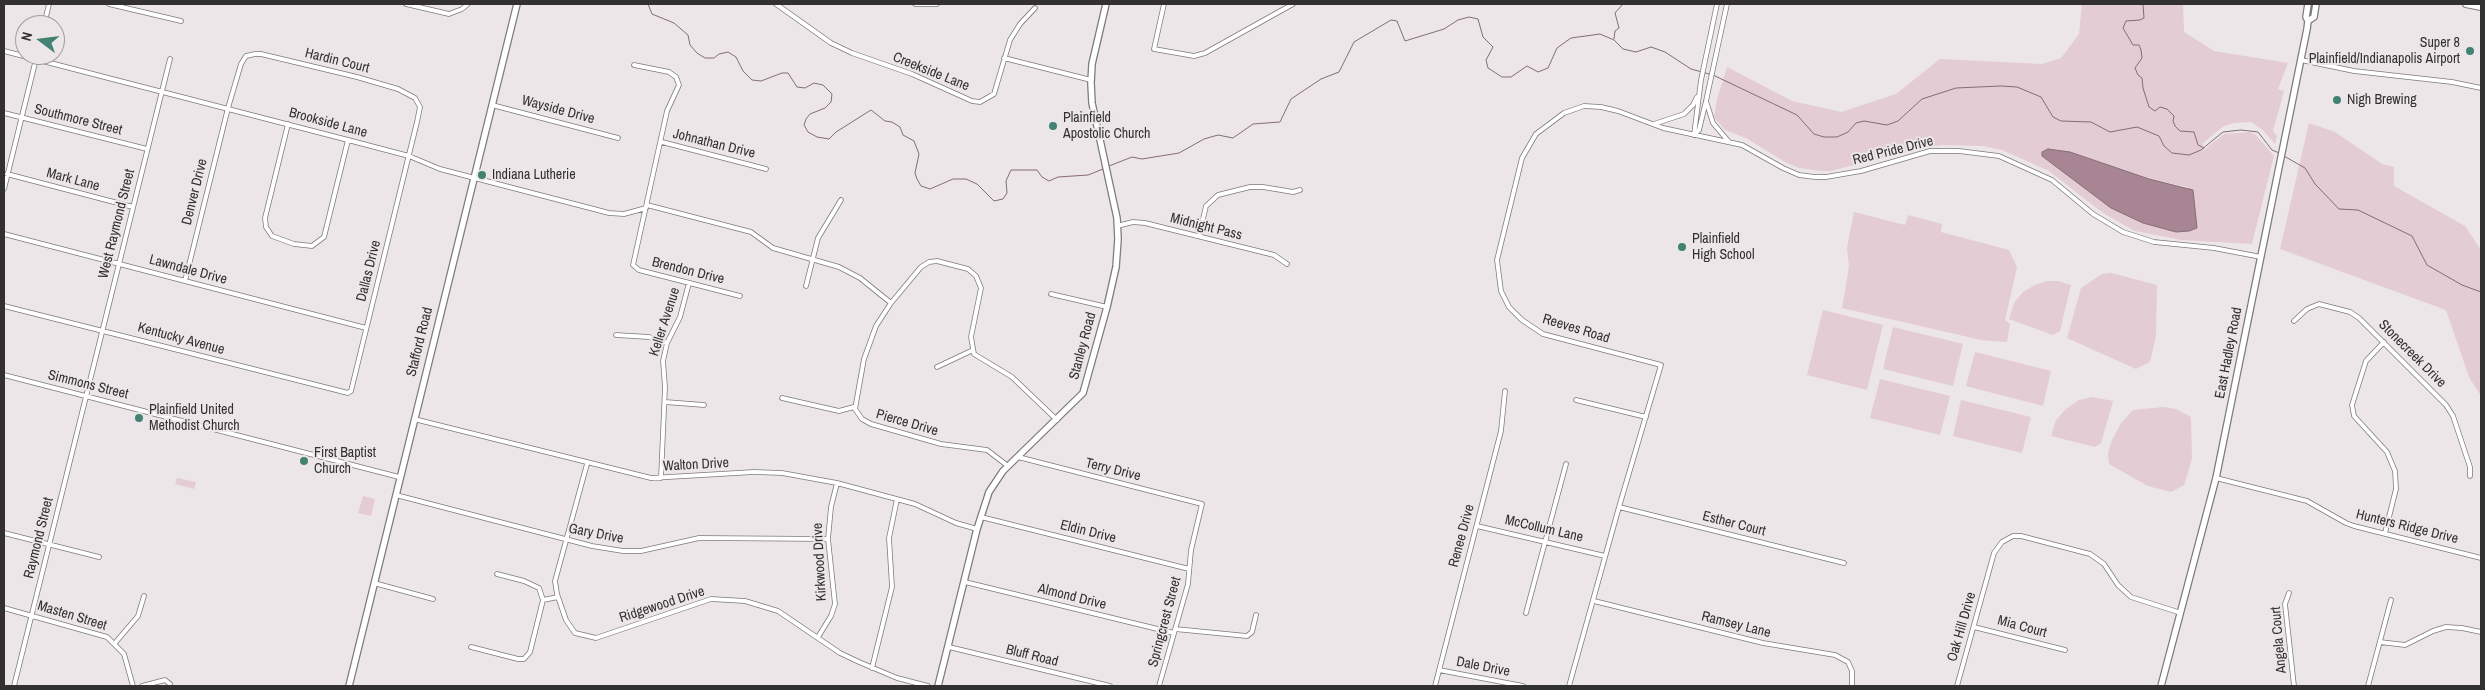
<!DOCTYPE html>
<html>
<head>
<meta charset="utf-8">
<style>
	body { margin:0 }
	#map { position:relative; width:2485px; height:690px; overflow:hidden; background:#ece6e8; font-family:"Archivo Narrow",sans-serif }
	canvas { display:block }
	.frame { position:absolute; inset:0; border:5px solid #323031; pointer-events:none }
	.north { position:absolute; left:15px; top:15px; width:50px; height:50px; box-sizing:border-box; background:#ece6e8; border:1px solid #a29d9f; border-radius:50%; rotate:285deg; font-size:14px; font-weight:700; line-height:20px; text-align:center; color:#323031 }
	.north::after { content:''; display:block; margin:auto; width:18px; height:22px; background:#418272; clip-path:polygon(50% 0,100% 100%,50% 72%,0 100%) }
</style>
</head>
<body>
<div id="map">
<canvas width="2485" height="690"></canvas>
<div class="frame"></div>
<div class="north">N</div>
</div>
<script>
const context = document.querySelector('canvas').getContext('2d');
context.lineJoin = 'round';
function fillPath(path, color) { context.fillStyle = color; context.fill(path, 'evenodd'); }
const shape = rows => new Path2D(rows.map(r => 'M' + r).join(''));
function trace(path, color, width, dash) { context.strokeStyle = color; context.lineWidth = width; context.lineCap = dash ? 'butt' : 'round'; context.setLineDash(dash || []); context.stroke(path); }
function drawText(font, color, halo, rows, align = 'center') {
  context.font = font + ' "Archivo Narrow",sans-serif'; context.lineWidth = 4; context.setLineDash([]); context.textBaseline = 'middle'; context.strokeStyle = halo; context.fillStyle = color; for (const [text, x, y, turn = 0] of rows) {
    context.save(); context.translate(x, y); context.rotate((+turn || 0) * Math.PI / 180); context.textAlign = isNaN(turn) ? turn : align; if (halo) context.strokeText(text, 0, 0); context.fillText(text, 0, 0); context.restore();
  }
}
const green = shape([
	[2082,4,2183,4,2184,32,2214,51,2288,63,2278,89,2284,91,2273,131,2277,136,2275,144,2263,130,2251,122,2234,123,2224,126,2203,143,2204,150,2224,134,2250,132,2256,135,2274,156,2252,244,2181,240,2135,231,2103,213,2049,171,2002,150,1983,146,1942,145,1919,148,1831,171,1821,171,1799,168,1785,162,1746,138,1725,130,1714,117,1717,99,1727,67,1792,101,1841,112,1896,94,1940,59,2042,64,2061,58,2079,34],
	[2048,149,2070,152,2149,179,2187,187,2189,231,2176,232,2143,223,2042,156],
	[2309,123,2335,132,2382,164,2394,167,2394,186,2465,226,2481,250,2481,396,2469,377,2446,310,2280,249],
	[1854,212,1905,225,1908,215,1942,224,1941,232,2009,250,2017,267,2005,320,2010,324,2007,342,1981,340,1842,308,1849,267,1847,248],
	[2111,273,2157,285,2156,336,2150,362,2136,369,2067,338,2081,288,2102,274],
	[2047,281,2058,281,2071,285,2060,331,2053,335,2009,319,2014,303,2023,292,2035,285],
	[1823,310,1883,325,1867,390,1807,375],
	[1893,327,1963,344,1953,386,1883,369],
	[1975,352,2051,371,2043,406,1966,386],
	[1880,379,1950,396,1940,435,1870,418],
	[2093,397,2113,401,2101,443,2095,447,2051,436,2056,420,2066,409,2079,400],
	[1961,400,2031,417,2022,453,1953,436],
	[2163,407,2176,409,2191,417,2192,459,2184,485,2171,492,2148,486,2109,464,2108,453,2112,440,2121,423,2133,410],
	[177,478,196,482,194,489,175,484],
	[363,496,375,499,371,516,358,513]
]);
const water = shape([
	[2048,149,2070,152,2149,179,2193,190,2197,228,2189,231,2176,232,2143,223,2111,208,2042,156,2042,152,2048,149]
]);
const stream = shape([
	[648,4,652,14,674,23,688,35,690,45,697,53,705,58,714,58,719,54,728,52,736,57,743,71,752,80,761,81,782,73,788,73,797,87,805,88,814,83,823,85,832,94,831,102,825,108,810,114,806,119,804,125,808,132,817,137,829,139,836,132,871,110,885,121,892,122,900,127,903,135,914,141,919,154,915,173,917,179,921,186,930,189,953,179,966,179,977,184,994,201,1003,199,1007,193,1006,181,1011,170,1037,170,1042,177,1049,181,1058,177,1088,175,1103,169],
	[2143,4,2144,18,2140,20,2126,21,2123,28,2133,45,2139,45,2141,50,2142,58,2135,68,2138,75,2142,78,2143,88,2149,107,2155,111,2160,107,2167,109,2174,116,2173,121,2175,126,2180,131,2194,132,2198,145,2204,148],
	[1614,39,1615,31,1619,28,1615,13,1623,4],
	[1713,75,1797,115,1814,134,1824,137,1837,137,1848,132,1856,123,1864,121,1887,125,1898,121,1922,99,1956,88,2001,86,2017,87,2041,97,2053,117,2061,121,2091,122,2110,132,2137,127,2159,136,2164,146,2172,153,2189,155,2201,150,2223,132,2241,130,2258,132,2272,150,2279,153],
	[2284,156,2305,168,2315,184,2339,209,2358,210,2412,236,2427,265,2462,285,2481,292],
	[1109,166,1132,157,1142,159,1179,153,1204,139,1218,135,1233,138,1253,124,1280,122,1291,99,1321,79,1339,72,1354,42,1391,20,1397,21,1405,41,1444,29,1458,20,1469,17,1478,19,1483,37,1493,47,1486,60,1488,68,1502,77,1511,77,1527,66,1538,72,1548,68,1557,48,1571,38,1600,34,1614,40,1623,49,1636,52,1651,47,1665,52,1691,69,1709,74]
]);
const street = shape([
	[109,4,181,21],
	[406,4,449,14,462,9,468,4],
	[776,4,831,43,852,53,912,74,972,101,980,102,994,94,1010,40,1020,24,1035,8],
	[915,4,937,4],
	[1164,4,1154,49,1194,56,1205,53,1293,4],
	[44,25,49,4],
	[4,51,348,140,409,156,440,169,609,213,624,214,646,208],
	[1004,58,1091,80],
	[2301,60,2354,71,2452,82,2481,88],
	[634,65,669,72,676,77,679,85,667,111,633,265,639,270,740,296],
	[1707,104,1713,123,1729,142],
	[492,105,618,138],
	[4,113,147,149],
	[288,124,265,218,266,227,272,236,294,244,312,246,324,237,348,140],
	[1654,124,1684,114,1693,105,1697,97],
	[1694,135,1699,130,1706,101,1727,4],
	[1694,135,1701,80,1717,4],
	[662,142,766,169],
	[7,174,133,207],
	[4,189,37,55],
	[647,205,751,232,773,248,839,267,860,278,891,303],
	[1117,226,1133,222,1145,223,1274,255,1287,264],
	[4,234,366,328],
	[1199,236,1206,206,1218,195,1250,187,1263,187,1293,192,1300,190],
	[806,286,818,238,841,200],
	[1051,294,1107,307],
	[4,306,348,393,351,391,417,122,420,107,415,98,398,89,357,77,261,54,255,54,246,56,241,64,228,108,185,281],
	[2294,321,2307,309,2319,304,2350,312,2359,318,2446,405,2453,416,2470,467,2470,476],
	[616,335,649,337,667,343],
	[2384,342,2366,361,2352,405,2354,416,2387,452,2395,471,2396,489,2385,533],
	[937,367,973,350],
	[4,375,399,477],
	[782,398,839,411,854,407],
	[1576,400,1646,417],
	[665,402,704,405],
	[414,419,651,478,754,472,782,473,837,483,915,504,956,523,977,529],
	[1018,457,1202,504,1191,550,1188,584,1159,686],
	[587,464,555,581,557,594,566,620,575,633,596,638,711,599,745,601,778,611,840,653,859,662,897,678,928,686],
	[1008,466,987,450,941,444,871,424,862,419,855,409,864,359,876,326,891,303,921,267,929,262,937,261,968,269,976,276,981,288,971,337,974,354,1012,377,1057,420],
	[661,478,665,387,663,361,667,343,680,317,689,283],
	[2216,478,2307,501,2346,523,2354,526,2481,558],
	[396,495,592,546,623,551,641,551,699,538,828,539],
	[1619,507,1844,563],
	[981,517,1189,569],
	[1477,526,1605,556],
	[4,533,99,557],
	[965,582,1174,633],
	[374,583,433,599],
	[2289,593,2285,604,2294,686],
	[543,600,558,597],
	[1594,601,1763,643,1835,655,1848,662,1852,671,1852,686],
	[4,608,107,637,124,654,133,686],
	[1526,613,1566,464],
	[1974,627,2065,650],
	[1175,629,1247,636,1252,632,1256,615],
	[818,637,831,616,835,604,828,539,831,507,837,483],
	[2380,642,2405,645,2433,631,2446,627,2462,628,2481,632],
	[115,643,138,616,144,596],
	[471,647,518,659,524,659,530,652,543,600,539,588,524,581,497,574],
	[949,647,1110,686],
	[872,668,892,587,889,538,897,499],
	[1439,670,1523,686],
	[14,686,170,59],
	[142,686,165,680,170,684],
	[1435,686,1501,431,1505,391],
	[1569,686,1619,507,1661,365,1543,334,1522,320,1509,307,1501,291,1497,260,1522,158,1536,134,1564,113,1584,106,1601,107,1618,111,1663,128,1742,145,1783,168,1799,175,1815,177,1826,177,1861,171,1930,151,1959,151,1999,156,2052,180,2093,214,2123,232,2154,242,2214,248,2261,257],
	[1957,686,1994,553,2002,542,2013,536,2021,536,2090,554,2104,564,2118,585,2131,597,2181,613],
	[2368,686,2391,600]
]);
const secondary = shape([
	[2308,21,2314,17,2316,4],
	[349,686,517,4],
	[938,686,977,529,989,492,1003,471,1083,393,1107,307,1116,267,1118,239,1117,218,1092,103,1091,83,1092,64,1106,4],
	[2161,686,2216,478,2307,29,2308,21,2306,17,2308,4]
]);
const primary = shape([
	[2466,4,2481,7]
]);
const markers = [
	[2470,51,5,"#418272"],
	[2337,100,5,"#418272"],
	[1053,126,5,"#418272"],
	[482,175,5,"#418272"],
	[1682,247,5,"#418272"],
	[139,418,5,"#418272"],
	[304,461,5,"#418272"]
];
const poiNames = [
	["Super 8",2460,43,"right"],
	["Plainfield/Indianapolis Airport",2460,59,"right"],
	["Nigh Brewing",2347,100],
	["Plainfield",1063,118],
	["Apostolic Church",1063,134],
	["Indiana Lutherie",492,175],
	["Plainfield",1692,239],
	["High School",1692,255],
	["Plainfield United",149,410],
	["Methodist Church",149,426],
	["First Baptist",314,453],
	["Church",314,469]
];
const streetNames = [
	["Hardin Court",337,61,14],
	["Creekside Lane",931,72,22],
	["Wayside Drive",558,110,15],
	["Southmore Street",78,120,14],
	["Brookside Lane",328,123,15],
	["Johnathan Drive",714,144,14],
	["Red Pride Drive",1893,151,-14],
	["Mark Lane",73,180,15],
	["Denver Drive",195,192,-76],
	["West Raymond Street",117,224,-76],
	["Midnight Pass",1206,227,14],
	["Lawndale Drive",188,270,15],
	["Dallas Drive",369,271,-76],
	["Brendon Drive",688,271,14],
	["Keller Avenue",665,322,-72],
	["Reeves Road",1576,329,17],
	["Kentucky Avenue",181,339,15],
	["Stafford Road",420,342,-76],
	["Stanley Road",1083,346,-75],
	["East Hadley Road",2229,353,-79],
	["Stonecreek Drive",2412,354,45],
	["Simmons Street",88,385,14],
	["Pierce Drive",907,423,16],
	["Walton Drive",696,465,-3],
	["Terry Drive",1113,470,14],
	["Esther Court",1734,524,14],
	["Hunters Ridge Drive",2407,527,14],
	["McCollum Lane",1544,529,13],
	["Eldin Drive",1088,532,14],
	["Gary Drive",596,534,11],
	["Renee Drive",1462,536,-75],
	["Raymond Street",39,538,-76],
	["Kirkwood Drive",820,562,-93],
	["Almond Drive",1072,597,14],
	["Ridgewood Drive",662,605,-18],
	["Masten Street",72,616,17],
	["Springcrest Street",1165,622,-75],
	["Ramsey Lane",1736,625,14],
	["Oak Hill Drive",1962,627,-74],
	["Mia Court",2022,627,15],
	["Angela Court",2279,640,-95],
	["Bluff Road",1032,656,14],
	["Dale Drive",1483,667,11]
];
fillPath(green, '#e3ccd4');
fillPath(water, '#a88592');
trace(water, '#856c75', 1);
trace(stream, '#856c75', 1);
trace(street, '#7e797b', 5.5);
trace(secondary, '#7e797b', 8);
trace(primary, '#7e797b', 8);
trace(street, '#fff', 4);
trace(secondary, '#fff', 5.5);
trace(primary, '#fff', 6);
for (const [x, y, r, color] of markers) { const dot = new Path2D(); dot.arc(x, y, r, 0, 2 * Math.PI); context.fillStyle = color; context.fill(dot); trace(dot, '#ece6e8', 2); }
drawText('14px', '#323031', '#ece6e8', poiNames, 'left');
drawText('14px', '#323031', '#ece6e8', streetNames);
</script>
</body>
</html>
